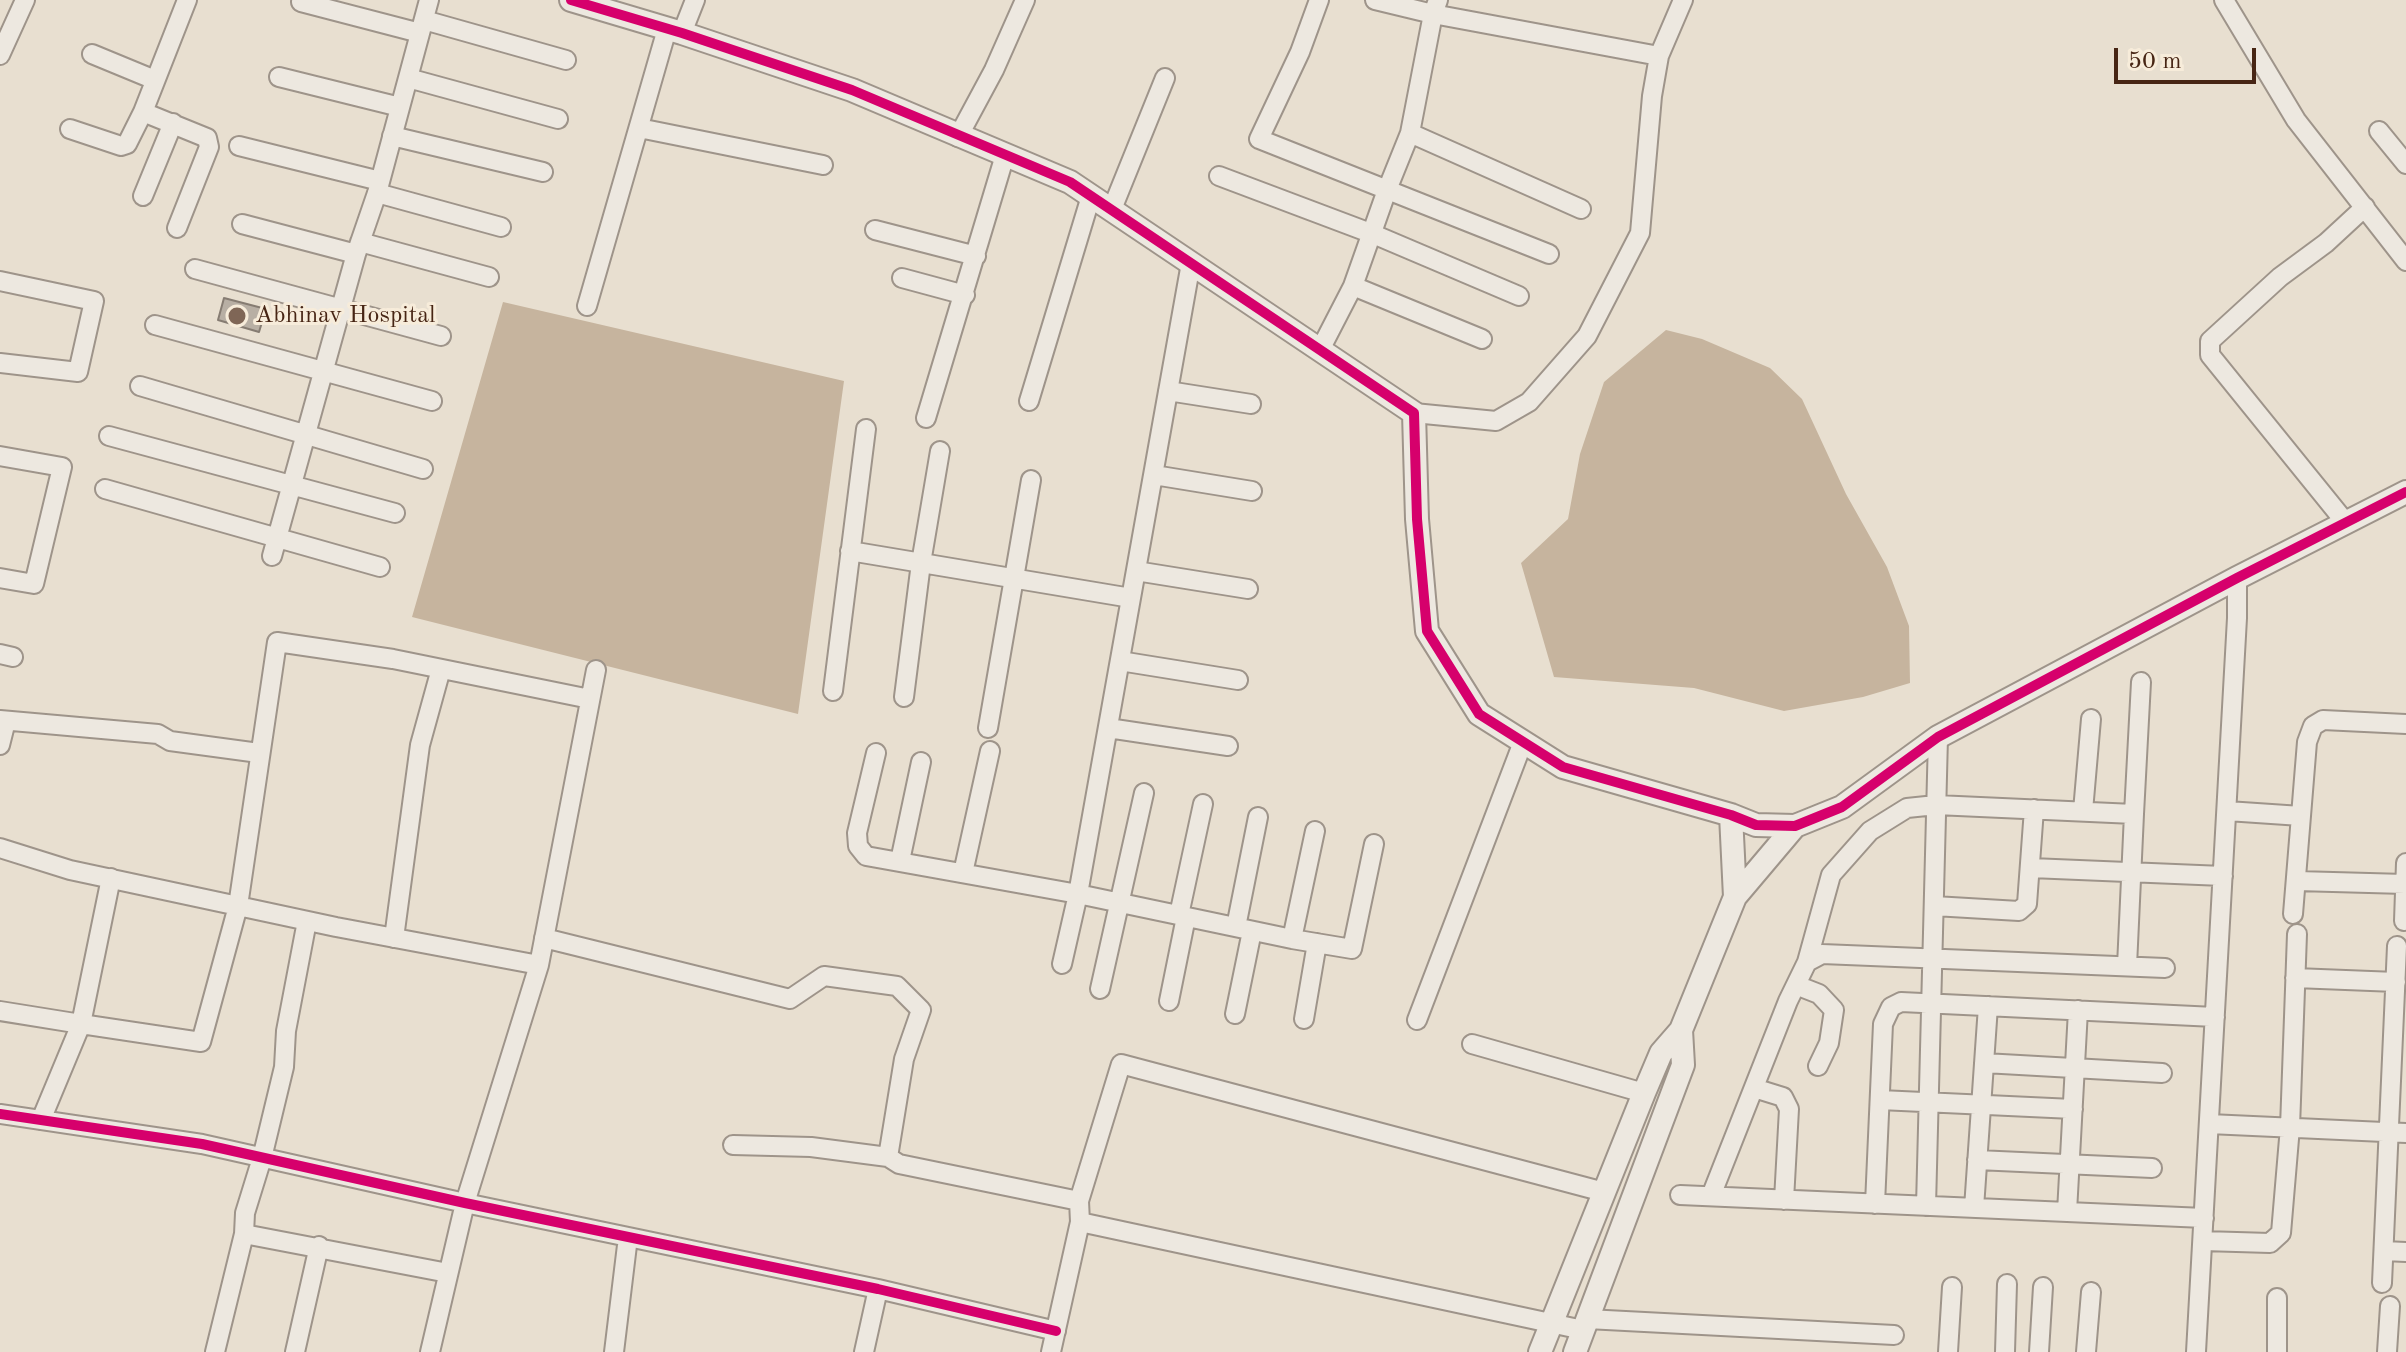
<!DOCTYPE html>
<html>
<head>
<meta charset="utf-8">
<style>
	body { margin:0 }
	#map { position:relative; width:2406px; height:1352px; overflow:hidden; background:#e8dfd0; font-family:"Old Standard TT",serif }
	canvas { display:block }
	.scale { position:absolute; left:2114px; top:48px; width:142px; height:36px; box-sizing:border-box; border:4px solid #472514; border-top:0; padding-left:10px; font-size:24px; line-height:28px; white-space:nowrap; color:#472514; -webkit-text-stroke:6px #f7ecda; paint-order:stroke }
</style>
</head>
<body>
<div id="map">
<canvas width="2406" height="1352"></canvas>
<div class="scale">50 m</div>
</div>
<script>
const context = document.querySelector('canvas').getContext('2d');
context.lineJoin = 'round';
function fillPath(path, color) { context.fillStyle = color; context.fill(path, 'evenodd'); }
const shape = rows => new Path2D(rows.map(r => 'M' + r).join(''));
function trace(path, color, width, dash) { context.strokeStyle = color; context.lineWidth = width; context.lineCap = dash ? 'butt' : 'round'; context.setLineDash(dash || []); context.stroke(path); }
function drawText(font, color, halo, rows, align = 'center') {
  context.font = font + ' "Old Standard TT",serif'; context.lineWidth = 6; context.setLineDash([]); context.textBaseline = 'middle'; context.strokeStyle = halo; context.fillStyle = color; for (const [text, x, y, turn = 0] of rows) {
    context.save(); context.translate(x, y); context.rotate((+turn || 0) * Math.PI / 180); context.textAlign = isNaN(turn) ? turn : align; if (halo) context.strokeText(text, 0, 0); context.fillText(text, 0, 0); context.restore();
  }
}
const water = shape([
	[503,302,844,381,798,714,412,617],
	[1666,330,1702,339,1770,368,1802,399,1846,494,1887,567,1909,626,1910,683,1863,697,1784,711,1694,688,1554,677,1521,563,1568,519,1580,454,1604,382]
]);
const building = shape([
	[224,298,266,309,259,332,218,320,224,298]
]);
const minor = shape([
	[1319,0,1300,52,1259,139,1549,254],
	[1375,0,1433,14,1659,56],
	[2224,0,2296,120,2406,261],
	[301,2,420,33],
	[424,20,566,60],
	[682,33,695,0],
	[92,54,155,80],
	[0,55,25,0],
	[279,77,400,107],
	[408,78,558,119],
	[639,128,823,165],
	[70,129,121,146,127,144,143,112],
	[2379,131,2406,164],
	[1410,133,1433,14,1438,0],
	[392,136,543,172],
	[958,137,994,70,1025,0],
	[239,146,380,181],
	[1219,176,1373,234,1519,296],
	[377,193,501,227],
	[143,196,173,123],
	[1112,209,1165,78],
	[242,224,356,254],
	[177,228,209,147,207,138,143,112,187,0],
	[875,230,976,256],
	[360,242,489,277],
	[195,269,441,336],
	[902,278,965,295],
	[0,281,94,301,78,372,0,363],
	[1353,286,1482,339],
	[587,306,667,29],
	[155,325,432,401],
	[1320,350,1353,286,1387,190,1410,133,1581,209],
	[140,386,423,469],
	[1168,391,1251,404],
	[1029,401,1091,196],
	[1414,413,1496,421,1529,402,1587,336,1640,233,1652,96,1659,56,1683,0],
	[926,418,1005,155],
	[109,436,395,513],
	[0,456,62,467,34,584,0,578],
	[1154,475,1252,491],
	[105,489,380,567],
	[2346,523,2210,355,2210,341,2280,277,2326,243,2365,207],
	[850,551,1131,598],
	[272,556,356,254,377,193,429,0],
	[1136,571,1248,589],
	[0,654,13,657],
	[1120,661,1238,680],
	[833,691,866,429],
	[904,697,921,563,940,451],
	[0,720,158,734,170,741,259,753],
	[988,728,1031,480],
	[1108,728,1228,746],
	[0,745,6,721],
	[876,753,857,833,858,846,866,856,1078,894,1292,939,1352,949,1374,844],
	[2083,811,2091,719],
	[2227,811,2301,816],
	[0,848,70,870,336,927,539,965],
	[900,861,921,762],
	[2031,868,2223,876],
	[963,873,990,751],
	[2297,881,2405,884],
	[1934,906,2019,911,2027,904,2034,809],
	[2293,914,2307,742,2313,726,2323,720,2406,724],
	[1179,915,1203,804],
	[2404,921,2406,863],
	[1236,927,1258,817],
	[394,938,420,745,441,669],
	[544,938,790,999,824,976,897,986,921,1010,904,1059,888,1157],
	[1292,939,1315,831],
	[1807,962,1831,875,1870,831,1907,808,1936,805,2134,814,2141,682],
	[1062,964,1078,894,1191,263],
	[2127,966,2134,814],
	[2295,978,2396,982],
	[1796,985,1819,994,1834,1010,1829,1043,1818,1066],
	[1100,989,1144,793],
	[1169,1001,1186,917],
	[0,1011,81,1024,111,878],
	[1235,1014,1252,931],
	[1304,1019,1317,943],
	[1417,1020,1523,742],
	[1472,1044,1644,1093],
	[1984,1063,2162,1073],
	[1754,1088,1783,1097,1789,1109,1784,1200],
	[1880,1100,2073,1109],
	[0,1114,202,1144,465,1203,878,1289,1056,1331],
	[41,1120,81,1024,201,1042,238,906,277,642,393,659,590,699],
	[2209,1124,2406,1133],
	[733,1145,811,1147,888,1157,899,1164,1079,1201],
	[1977,1160,2152,1168],
	[1680,1195,2204,1218],
	[1711,1196,1788,1001,1807,962,1822,954,2165,968],
	[1875,1204,1883,1024,1891,1007,1901,1002,2215,1017],
	[1926,1206,1938,737],
	[1974,1208,1988,1006],
	[2067,1212,2078,1010],
	[1080,1222,1079,1201,1121,1064,1604,1192],
	[244,1234,448,1273],
	[2203,1241,2270,1243,2281,1233,2290,1127,2297,934],
	[2384,1251,2406,1252],
	[2382,1283,2397,946],
	[2277,1298,2277,1352],
	[1587,1319,1894,1335],
	[215,1352,244,1234,245,1213,262,1158,284,1067,286,1031,307,921],
	[295,1352,319,1246],
	[430,1352,465,1203,539,965,596,670],
	[614,1352,628,1237],
	[864,1352,878,1289],
	[1051,1352,1080,1222,1583,1330],
	[1948,1352,1952,1287],
	[2005,1352,2007,1284],
	[2039,1352,2043,1287],
	[2086,1352,2091,1292],
	[2196,1352,2237,618,2237,578],
	[2387,1352,2390,1306]
]);
const tertiary = shape([
	[571,0,682,33,852,90,1070,182,1414,413,1417,519,1427,631,1479,714,1563,767,1731,815,1756,825,1795,826,1842,807,1938,737,2237,578,2406,492],
	[1731,815,1735,897],
	[1540,1352,1644,1093,1661,1053,1681,1030,1735,897,1795,826],
	[1575,1352,1683,1065,1681,1030]
]);
const cycleway = shape([
	[571,0,682,33,852,90,1070,182,1414,413,1417,519,1427,631,1479,714,1563,767,1731,815,1756,825,1795,826,1842,807,1938,737,2237,578,2406,492],
	[0,1114,202,1144,465,1203,878,1289,1056,1331]
]);
const markers = [
	[237,316,10,"#7f6656"]
];
const poiNames = [
	["Abhinav Hospital",255,316]
];
fillPath(water, '#c6b49e');
fillPath(building, '#b8afa4');
trace(building, '#867c72', 2);
trace(minor, '#9e948a', 22);
trace(tertiary, '#9e948a', 26);
trace(minor, '#ede8e0', 18);
trace(tertiary, '#ede8e0', 22);
trace(cycleway, '#d6006c', 10);
for (const [x, y, r, color] of markers) { const dot = new Path2D(); dot.arc(x, y, r, 0, 2 * Math.PI); context.fillStyle = color; context.fill(dot); trace(dot, '#f7ecda', 3); }
drawText('24px', '#472514', '#f7ecda', poiNames, 'left');
</script>
</body>
</html>
